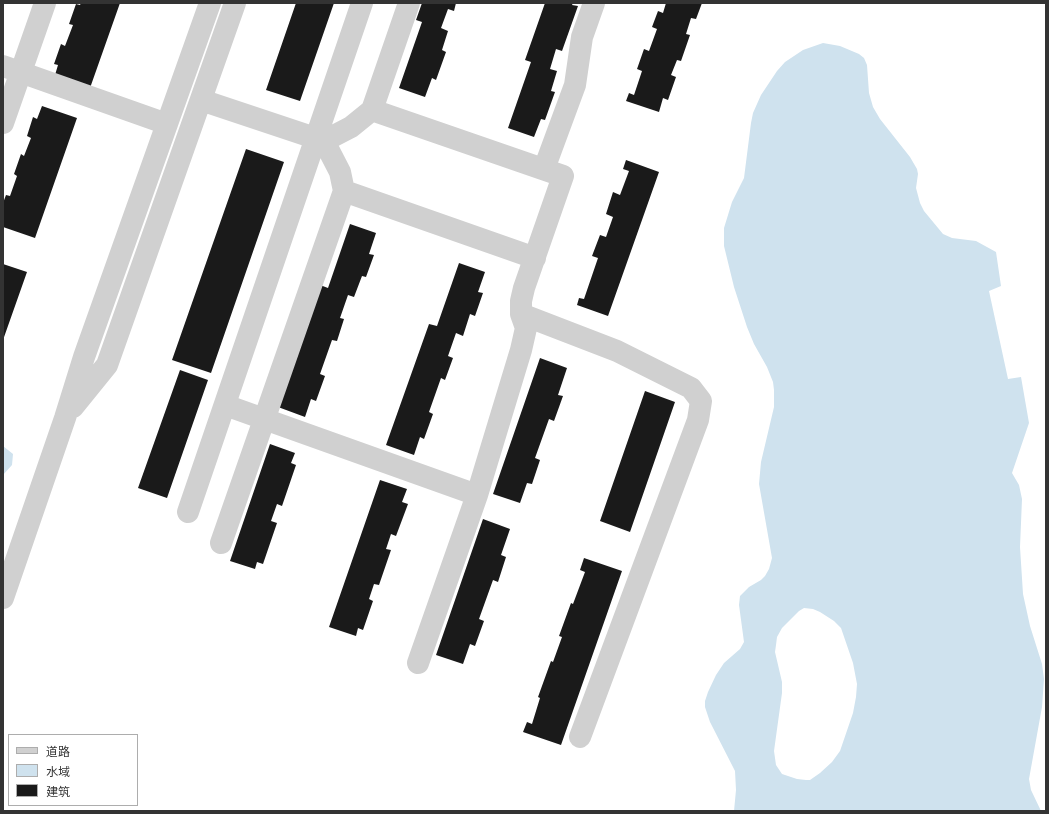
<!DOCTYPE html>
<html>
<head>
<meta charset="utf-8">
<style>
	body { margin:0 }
	#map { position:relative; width:1049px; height:814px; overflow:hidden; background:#fff; font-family:Helvetica,"Noto Sans SC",sans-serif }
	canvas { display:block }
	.frame { position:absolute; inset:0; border:4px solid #333; pointer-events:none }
	.legend { position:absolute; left:8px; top:734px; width:130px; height:72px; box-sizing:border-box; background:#fff; border:1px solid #adadad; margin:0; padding:5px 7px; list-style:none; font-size:12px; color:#333 }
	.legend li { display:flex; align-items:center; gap:8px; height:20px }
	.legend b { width:20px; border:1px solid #adadad }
</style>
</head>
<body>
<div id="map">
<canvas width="1049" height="814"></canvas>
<div class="frame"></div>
<ul class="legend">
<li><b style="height:5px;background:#d0d0d0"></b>道路</li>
<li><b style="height:11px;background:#cfe2ee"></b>水域</li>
<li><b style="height:11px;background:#1a1a1a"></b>建筑</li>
</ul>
</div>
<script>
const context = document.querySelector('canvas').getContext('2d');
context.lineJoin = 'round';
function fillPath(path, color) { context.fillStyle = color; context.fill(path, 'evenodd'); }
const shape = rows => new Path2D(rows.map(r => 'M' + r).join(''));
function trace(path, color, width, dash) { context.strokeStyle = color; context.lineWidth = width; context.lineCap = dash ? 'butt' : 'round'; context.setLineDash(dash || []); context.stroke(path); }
const water = shape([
	[823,43,840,46,859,54,864,58,867,65,869,93,873,107,880,119,910,157,917,169,918,174,916,188,920,203,924,211,943,234,952,238,976,241,996,252,1001,286,989,291,1008,379,1021,377,1029,423,1012,473,1019,485,1022,499,1020,547,1023,594,1030,626,1042,664,1044,679,1042,707,1029,779,1031,790,1041,811,734,811,736,790,735,771,710,722,705,707,705,701,708,692,716,675,724,663,740,649,744,642,739,605,740,596,749,587,761,580,765,576,769,569,772,558,759,484,761,462,774,407,774,390,773,382,767,367,754,344,747,327,734,287,724,246,724,228,732,202,744,178,751,123,753,113,761,95,777,71,785,62,803,50],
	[804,608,813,609,820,612,834,621,841,628,853,663,857,684,856,697,853,713,840,751,832,762,820,773,810,780,806,780,797,779,782,774,776,765,774,751,782,693,782,682,775,652,776,645,777,637,782,628,799,611],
	[3,446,13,454,12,465,3,475]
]);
const building = shape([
	[81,3,120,3,90,88,55,75,58,65,54,64,61,44,65,46,73,25,69,24,76,4,80,5],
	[296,3,334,3,300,101,266,90],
	[422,3,456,3,454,11,448,9,441,28,448,31,442,50,446,52,436,80,432,78,425,97,399,88,422,22,416,20],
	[545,3,573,3,572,5,578,6,562,51,556,49,550,69,557,71,551,91,555,92,545,120,541,119,534,137,508,128,531,62,525,60],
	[666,3,702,3,696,19,691,18,686,34,690,35,681,61,677,60,671,75,676,77,668,100,663,98,659,112,626,101,629,93,634,95,642,71,637,69,644,49,649,51,657,29,652,27,658,11,663,13],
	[42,106,77,118,35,238,3,227,3,203,6,195,10,196,17,176,14,174,21,154,24,156,31,138,27,136,33,117,37,119],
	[246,149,284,162,211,373,172,360],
	[626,160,659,172,608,316,577,305,579,298,584,299,598,258,592,256,600,235,606,237,613,217,606,214,613,192,620,195,629,171,623,169],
	[350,224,376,233,369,254,374,255,366,277,362,276,354,297,348,295,340,318,344,319,337,341,332,340,320,374,325,376,316,401,311,399,305,417,278,407,320,285,328,288],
	[459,263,485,272,478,292,483,293,475,316,470,314,463,336,456,333,448,356,453,358,445,380,441,378,429,412,433,414,424,439,420,437,414,455,386,445,429,324,437,326],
	[3,264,27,272,3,340],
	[540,358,567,368,558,395,563,396,554,421,549,419,535,458,540,460,532,484,527,483,520,503,493,494],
	[180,370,208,380,167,498,138,488],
	[645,391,675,402,630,532,600,521],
	[270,444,295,453,291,463,296,465,282,506,277,504,271,521,277,523,263,564,257,562,255,569,230,561],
	[380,480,407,489,402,502,408,504,396,536,391,534,386,549,391,550,379,585,374,584,369,599,373,601,363,630,358,628,356,636,329,627],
	[483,519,510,529,501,555,506,557,498,582,493,580,479,619,484,621,475,646,470,644,463,664,436,655],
	[584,558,622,571,561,745,523,732,527,722,532,724,540,698,538,697,551,661,553,662,562,637,559,636,571,603,573,604,585,572,580,570]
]);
const minor = shape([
	[3,66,167,124],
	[201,100,324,141],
	[372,110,563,176,524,288,521,301,521,314,526,328,521,350,477,495,418,663],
	[3,123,45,3],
	[544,169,575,85,582,37,594,3],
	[344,191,535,258],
	[521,314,617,351,691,388,701,401,698,420,580,737],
	[225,405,477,495],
	[73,407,107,365,235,3],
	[188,512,362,3],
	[221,543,344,191,340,172,324,141,351,127,372,110,409,3],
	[3,598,65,418,84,357,210,3]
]);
fillPath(water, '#cfe2ee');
fillPath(building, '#1a1a1a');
trace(minor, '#d0d0d0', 22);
</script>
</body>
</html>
